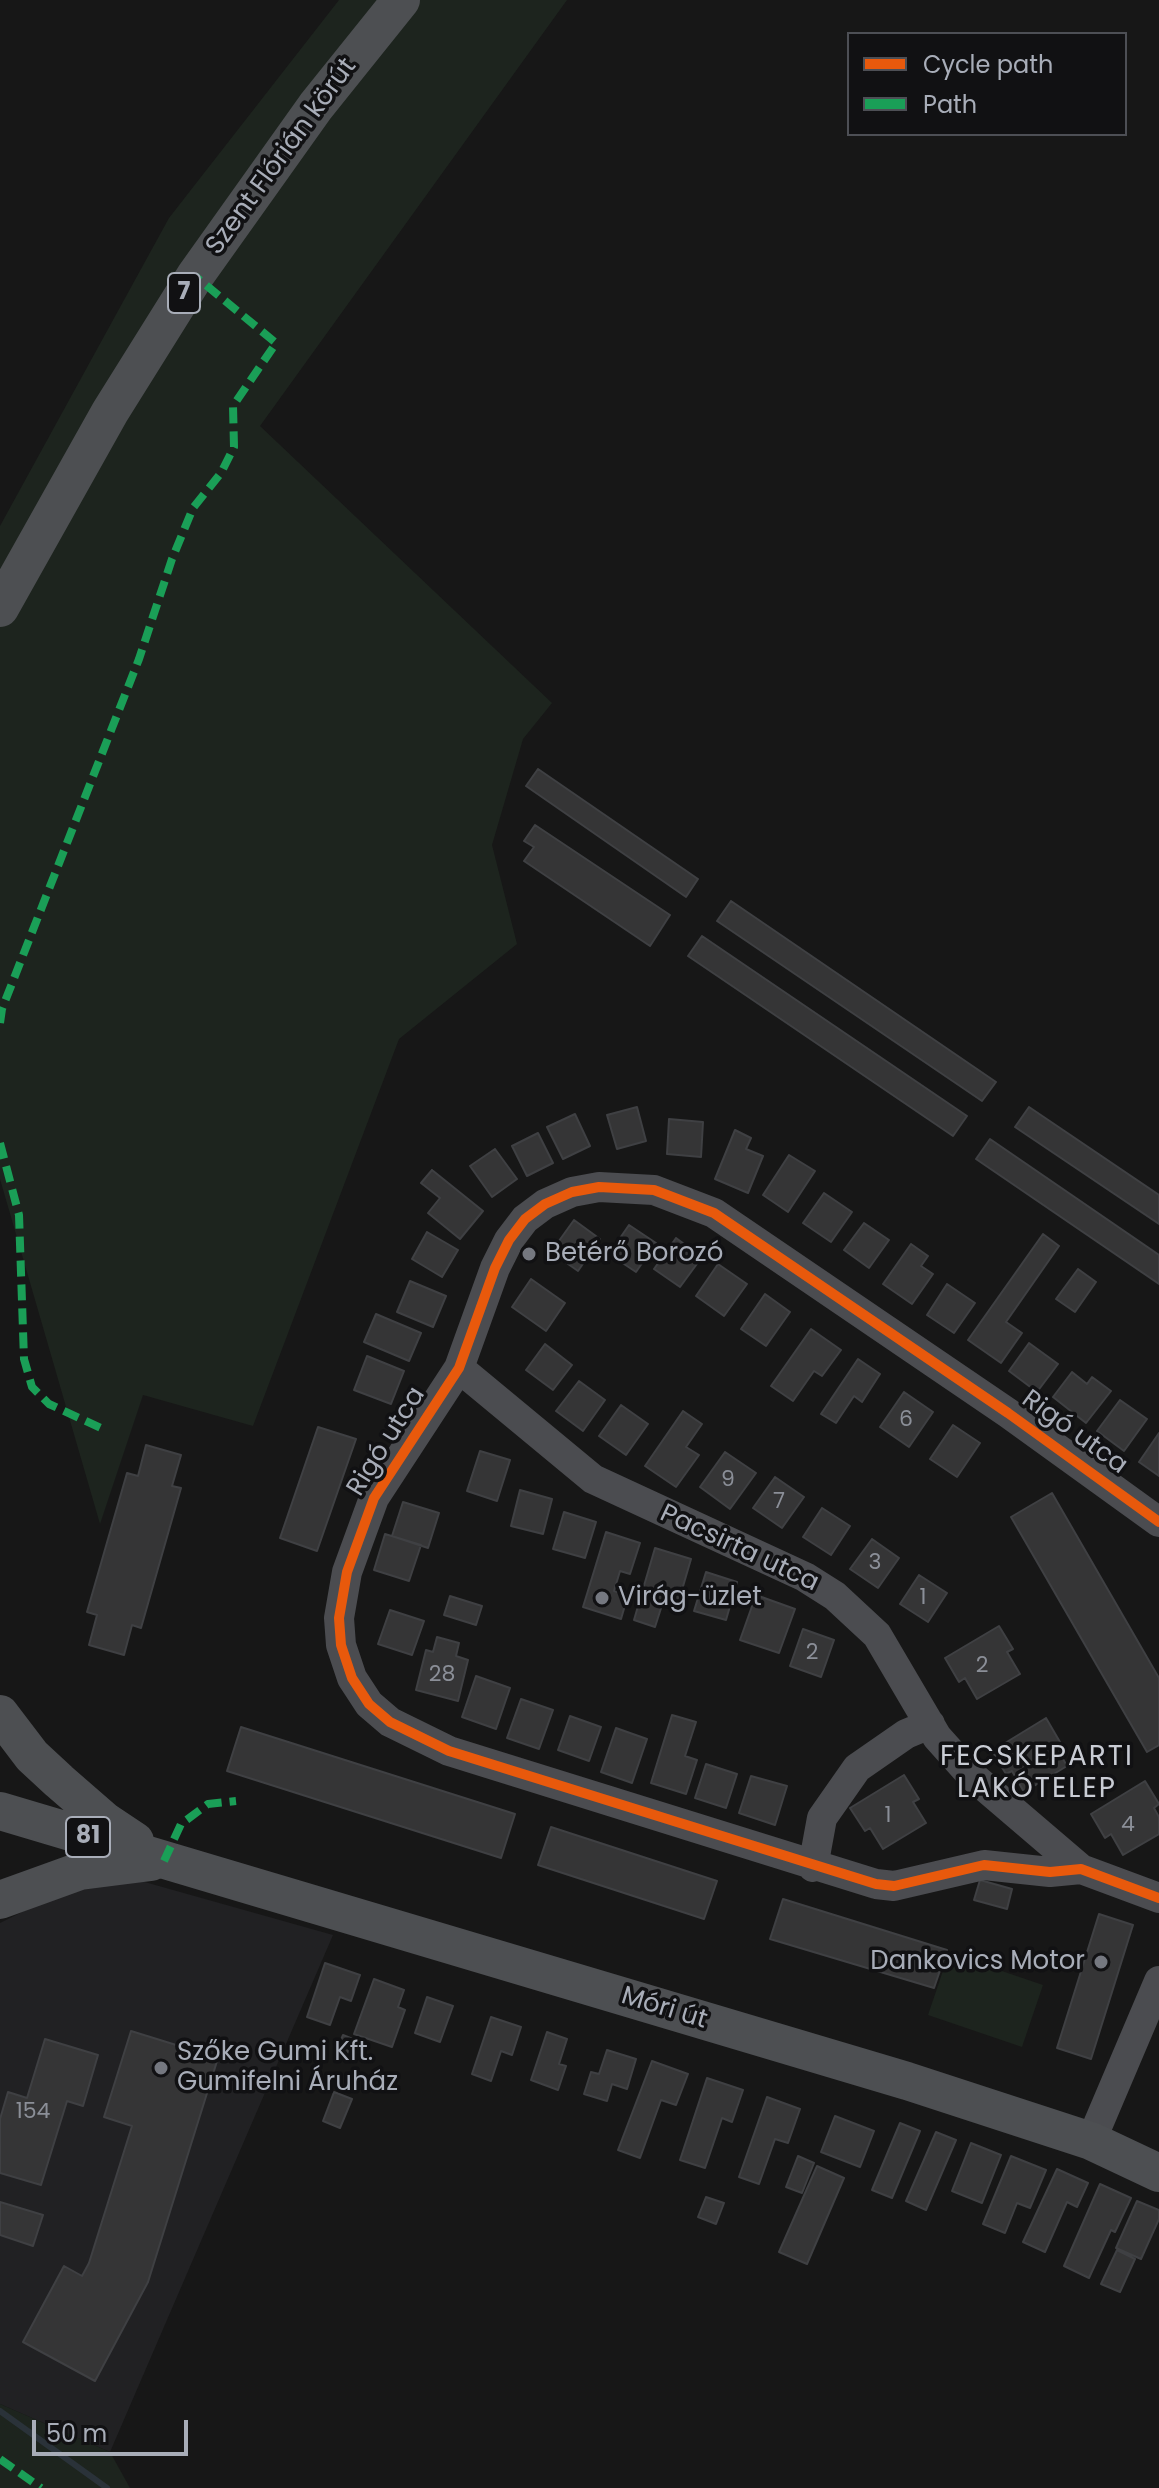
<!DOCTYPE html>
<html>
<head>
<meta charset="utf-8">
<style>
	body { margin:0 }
	#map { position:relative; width:1159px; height:2488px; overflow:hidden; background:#171717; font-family:Poppins,sans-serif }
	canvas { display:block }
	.legend { position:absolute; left:847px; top:32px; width:280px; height:104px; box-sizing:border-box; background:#111113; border:2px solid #4d4f55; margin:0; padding:10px 14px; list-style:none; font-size:24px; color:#a8adb8 }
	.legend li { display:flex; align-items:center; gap:16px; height:40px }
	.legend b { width:40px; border:2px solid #4d4f55 }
	.scale { position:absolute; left:32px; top:2420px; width:156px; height:36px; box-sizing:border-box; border:4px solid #a8adb8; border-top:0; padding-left:10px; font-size:24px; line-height:28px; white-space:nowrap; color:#a8adb8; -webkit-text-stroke:6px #111113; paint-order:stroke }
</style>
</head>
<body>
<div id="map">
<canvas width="1159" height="2488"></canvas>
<ul class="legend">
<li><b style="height:10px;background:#e8590c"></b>Cycle path</li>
<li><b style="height:10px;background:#1a9f57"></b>Path</li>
</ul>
<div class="scale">50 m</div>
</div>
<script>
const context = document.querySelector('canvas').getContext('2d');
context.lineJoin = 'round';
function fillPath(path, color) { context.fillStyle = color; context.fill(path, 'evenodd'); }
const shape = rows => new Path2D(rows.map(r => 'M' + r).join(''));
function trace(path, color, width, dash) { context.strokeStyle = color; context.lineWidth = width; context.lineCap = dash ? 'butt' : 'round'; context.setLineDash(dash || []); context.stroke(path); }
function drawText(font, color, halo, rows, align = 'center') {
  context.font = font + ' Poppins,sans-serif'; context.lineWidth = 7; context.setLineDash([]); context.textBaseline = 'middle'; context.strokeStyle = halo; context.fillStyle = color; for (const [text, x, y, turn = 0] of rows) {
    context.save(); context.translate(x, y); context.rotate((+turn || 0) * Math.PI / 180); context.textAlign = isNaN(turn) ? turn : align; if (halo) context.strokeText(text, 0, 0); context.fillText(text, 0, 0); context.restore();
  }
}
const built = shape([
	[70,1861,333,1935,110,2452,0,2404,0,1923,40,1903]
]);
const green = shape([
	[339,0,567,0,260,426,552,703,523,739,492,845,517,944,399,1039,253,1426,143,1395,100,1524,0,1179,0,526,169,218],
	[949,1953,1043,1985,1022,2047,928,2015],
	[0,2404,110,2452,130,2488,0,2488]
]);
const stream = shape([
	[0,2411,107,2488]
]);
const building = shape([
	[538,769,698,879,686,897,526,786,538,769],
	[535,825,670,915,650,946,524,861,534,847,524,841,535,825],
	[731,901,996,1082,982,1101,717,921,731,901],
	[702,936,967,1116,953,1136,688,956,702,936],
	[637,1107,646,1141,617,1149,607,1115,637,1107],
	[1029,1107,1159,1195,1159,1224,1015,1127,1029,1107],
	[575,1114,590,1146,563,1159,547,1127,575,1114],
	[669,1119,703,1122,701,1157,667,1154,669,1119],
	[735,1130,751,1138,746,1149,763,1156,748,1193,715,1179,735,1130],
	[538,1133,553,1163,527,1176,512,1146,538,1133],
	[990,1139,1159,1255,1159,1284,976,1159,990,1139],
	[495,1149,517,1179,492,1197,470,1166,495,1149],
	[789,1155,815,1171,788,1212,763,1195,789,1155],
	[432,1170,483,1211,460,1239,428,1213,440,1198,421,1183,432,1170],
	[824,1193,852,1212,831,1242,803,1223,824,1193],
	[574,1220,600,1239,578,1271,551,1252,574,1220],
	[864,1223,889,1240,869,1268,844,1250,864,1223],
	[629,1225,656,1243,636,1272,609,1254,629,1225],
	[427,1232,458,1250,442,1277,412,1259,427,1232],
	[1043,1234,1059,1246,1006,1322,1022,1333,1001,1363,968,1340,1043,1234],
	[676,1238,702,1257,680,1287,654,1269,676,1238],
	[911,1244,928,1256,921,1266,933,1274,912,1304,883,1284,911,1244],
	[718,1264,747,1284,724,1316,696,1296,718,1264],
	[1078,1269,1096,1282,1075,1312,1056,1299,1078,1269],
	[531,1279,565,1303,546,1331,512,1307,531,1279],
	[410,1281,446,1296,433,1327,397,1312,410,1281],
	[947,1284,975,1303,954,1333,927,1315,947,1284],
	[765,1294,790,1312,766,1346,741,1329,765,1294],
	[376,1314,421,1333,409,1361,364,1342,376,1314],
	[811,1329,841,1350,822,1376,814,1371,793,1401,771,1386,811,1329],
	[1029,1343,1058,1364,1037,1392,1009,1371,1029,1343],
	[545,1344,572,1365,553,1390,526,1370,545,1344],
	[367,1356,404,1371,391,1404,354,1390,367,1356],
	[858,1359,880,1374,862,1402,854,1396,836,1423,821,1414,858,1359],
	[1072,1372,1087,1384,1092,1377,1111,1391,1086,1423,1053,1397,1072,1372],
	[579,1381,605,1400,583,1431,556,1411,579,1381],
	[904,1392,933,1412,909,1447,880,1427,904,1392],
	[1120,1400,1147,1419,1124,1451,1097,1431,1120,1400],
	[621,1405,648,1424,626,1455,599,1436,621,1405],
	[683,1411,702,1424,686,1447,699,1455,676,1487,645,1466,683,1411],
	[953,1425,980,1443,957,1477,930,1459,953,1425],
	[318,1427,356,1439,317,1551,280,1538,318,1427],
	[1159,1433,1159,1476,1139,1462,1159,1433],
	[146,1445,181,1455,172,1486,181,1488,141,1628,132,1625,124,1655,89,1645,97,1615,87,1612,127,1473,138,1476,146,1445],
	[480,1451,510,1460,497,1501,467,1491,480,1451],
	[725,1452,756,1473,730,1509,700,1487,725,1452],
	[775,1477,804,1497,782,1528,753,1508,775,1477],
	[520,1490,552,1499,543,1534,511,1526,520,1490],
	[1052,1493,1159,1678,1159,1745,1147,1752,1011,1517,1052,1493],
	[403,1502,439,1513,428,1548,392,1536,403,1502],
	[822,1508,850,1526,831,1555,803,1537,822,1508],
	[564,1512,596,1522,585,1558,553,1549,564,1512],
	[606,1532,640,1543,630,1574,620,1571,614,1591,628,1595,621,1619,583,1607,606,1532],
	[385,1534,421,1545,409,1581,374,1570,385,1534],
	[872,1539,899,1558,878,1588,850,1569,872,1539],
	[655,1548,691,1559,677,1607,663,1602,655,1627,634,1620,655,1548],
	[706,1572,737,1582,726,1620,694,1611,706,1572],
	[919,1575,947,1593,928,1622,900,1604,919,1575],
	[756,1595,795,1609,779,1653,740,1640,756,1595],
	[450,1596,482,1606,476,1625,444,1615,450,1596],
	[390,1610,424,1621,412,1655,378,1644,390,1610],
	[999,1626,1013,1649,1007,1652,1020,1674,977,1699,965,1678,959,1682,945,1658,999,1626],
	[803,1629,834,1640,821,1677,790,1666,803,1629],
	[437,1637,459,1643,456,1656,468,1660,458,1701,416,1690,426,1650,433,1652,437,1637],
	[476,1676,510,1688,496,1729,462,1717,476,1676],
	[521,1699,553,1710,539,1749,507,1738,521,1699],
	[672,1715,696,1722,685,1756,697,1760,686,1794,651,1783,672,1715],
	[570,1716,601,1727,589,1761,558,1750,570,1716],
	[1046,1718,1060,1742,1055,1745,1067,1766,1024,1792,1012,1771,1006,1774,992,1751,1046,1718],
	[241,1727,515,1814,501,1858,227,1771,241,1727],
	[616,1728,647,1739,632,1783,601,1772,616,1728],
	[706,1764,737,1774,726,1808,695,1798,706,1764],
	[904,1775,919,1799,913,1802,926,1823,883,1849,870,1828,865,1831,850,1808,904,1775],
	[751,1776,787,1786,775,1825,739,1813,751,1776],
	[1145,1781,1159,1804,1154,1808,1159,1817,1159,1834,1123,1855,1111,1834,1105,1838,1091,1814,1145,1781],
	[551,1827,717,1881,704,1919,538,1865,551,1827],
	[980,1880,1012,1889,1007,1909,974,1900,980,1880],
	[783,1899,947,1950,934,1988,770,1939,783,1899],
	[1099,1914,1133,1925,1091,2059,1057,2048,1099,1914],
	[325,1963,360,1975,351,2001,340,1997,330,2025,307,2017,325,1963],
	[374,1979,404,1990,398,2007,405,2010,392,2047,354,2034,374,1979],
	[427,1997,453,2006,440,2042,415,2033,427,1997],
	[491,2017,521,2027,512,2055,501,2051,491,2081,472,2074,491,2017],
	[131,2031,218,2058,148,2282,95,2381,23,2342,64,2266,82,2276,89,2263,132,2126,104,2117,131,2031],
	[547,2032,567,2039,559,2064,566,2066,558,2090,531,2080,547,2032],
	[343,2035,353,2039,345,2059,335,2054,343,2035],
	[45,2039,98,2055,83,2106,67,2101,41,2185,0,2173,0,2119,8,2092,27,2098,45,2039],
	[607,2050,636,2059,627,2089,612,2084,607,2101,584,2094,591,2072,599,2074,607,2050],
	[652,2061,688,2074,676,2105,661,2100,640,2158,618,2150,652,2061],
	[707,2078,743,2090,732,2122,722,2118,705,2168,680,2160,707,2078],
	[334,2092,352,2099,340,2128,323,2121,334,2092],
	[767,2097,800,2109,788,2143,775,2139,759,2184,739,2177,767,2097],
	[835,2116,874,2131,860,2167,821,2152,835,2116],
	[900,2123,920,2131,892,2198,872,2190,900,2123],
	[936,2132,956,2140,926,2210,906,2201,936,2132],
	[971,2143,1001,2155,982,2203,952,2191,971,2143],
	[798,2156,814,2163,802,2193,786,2187,798,2156],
	[1011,2156,1046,2170,1030,2208,1017,2203,1005,2233,983,2224,1011,2156],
	[817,2166,844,2178,807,2264,779,2252,817,2166],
	[1057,2169,1088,2183,1077,2207,1067,2202,1045,2252,1023,2242,1057,2169],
	[1100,2184,1131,2198,1115,2232,1111,2230,1089,2278,1064,2266,1100,2184],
	[706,2197,724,2203,716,2224,698,2217,706,2197],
	[1137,2201,1159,2210,1159,2219,1141,2259,1116,2248,1137,2201],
	[0,2202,43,2215,33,2246,0,2235,0,2202],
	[1117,2250,1135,2259,1120,2292,1101,2284,1117,2250]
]);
const minor = shape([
	[459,1368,593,1479,805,1577,835,1596,877,1635,937,1737,971,1775,1081,1869],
	[1159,1522,1008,1413,714,1213,654,1190,599,1187,572,1192,545,1204,525,1219,509,1240,495,1268,459,1368,374,1498,347,1572,339,1618,341,1645,352,1678,369,1704,390,1722,449,1751,876,1884,894,1886,984,1865,1050,1872,1081,1869,1159,1898],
	[813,1867,822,1818,857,1768,906,1734,930,1724],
	[1091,2141,1159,1981]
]);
const major = shape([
	[0,608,110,412,195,276,316,106,401,0],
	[0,1714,32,1756,59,1781,105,1821,135,1841],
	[0,1811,907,2081,1091,2141,1159,2173],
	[0,1900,80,1871,151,1862]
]);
const quiet = shape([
	[0,1023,2,1009,139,659,172,559,193,508,221,473,234,447,233,406,276,343,195,276],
	[0,1143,19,1215,24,1359,32,1387,49,1404,103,1429],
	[164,1861,181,1824,208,1804,236,1801],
	[0,2459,41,2488]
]);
const cycleway = shape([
	[1159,1522,1008,1413,714,1213,654,1190,599,1187,572,1192,545,1204,525,1219,509,1240,495,1268,459,1368,374,1498,347,1572,339,1618,341,1645,352,1678,369,1704,390,1722,449,1751,876,1884,894,1886,984,1865,1050,1872,1081,1869,1159,1898]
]);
const markers = [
	[529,1254,8,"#757880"],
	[602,1598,8,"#757880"],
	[1101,1962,8,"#757880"],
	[161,2068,8,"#757880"]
];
const numberNames = [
	["6",906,1420],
	["9",728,1480],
	["7",779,1502],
	["3",875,1563],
	["1",923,1598],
	["2",812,1653],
	["2",982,1666],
	["28",442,1675],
	["1",888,1816],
	["4",1128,1825],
	["154",33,2112]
];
const shields = [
	[184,293,32],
	[88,1837,44]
];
const shieldNames = [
	["7",184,293],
	["81",88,1837]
];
const streetNames = [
	["Szent Flórián körút",282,157,-54],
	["Rigó utca",1074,1433,36],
	["Rigó utca",387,1442,-58],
	["Pacsirta utca",739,1549,25],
	["Móri út",664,2009,17]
];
const poiNames = [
	["Betérő Borozó",545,1254],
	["Virág-üzlet",618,1598],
	["Dankovics Motor",1085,1962,"right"],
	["Szőke Gumi Kft.",177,2053],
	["Gumifelni Áruház",177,2083]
];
const neighbourhoodNames = [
	["FECSKEPARTI",1037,1758],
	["LAKÓTELEP",1037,1790]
];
fillPath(built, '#212123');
fillPath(green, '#1d241e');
trace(stream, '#2a3239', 6);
fillPath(building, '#353536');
trace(building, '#3f4043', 2);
trace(minor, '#4b4c50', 30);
trace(major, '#4d4f52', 38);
trace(quiet, '#1a9f57', 8, [16, 8]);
trace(cycleway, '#e8590c', 10);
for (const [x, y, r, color] of markers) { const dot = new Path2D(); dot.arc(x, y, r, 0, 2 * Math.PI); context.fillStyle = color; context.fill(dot); trace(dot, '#111113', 3); }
drawText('22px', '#8b8f98', null, numberNames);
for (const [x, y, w] of shields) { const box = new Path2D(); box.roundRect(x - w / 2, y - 20, w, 40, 6); context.fillStyle = '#111113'; context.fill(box); trace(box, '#a8adb8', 2); }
drawText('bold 24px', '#a8adb8', null, shieldNames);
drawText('26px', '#a8adb8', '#111113', streetNames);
drawText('26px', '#a8adb8', '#111113', poiNames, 'left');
context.letterSpacing = '2px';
drawText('28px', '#c9ccd4', '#111113', neighbourhoodNames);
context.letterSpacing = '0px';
</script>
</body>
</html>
